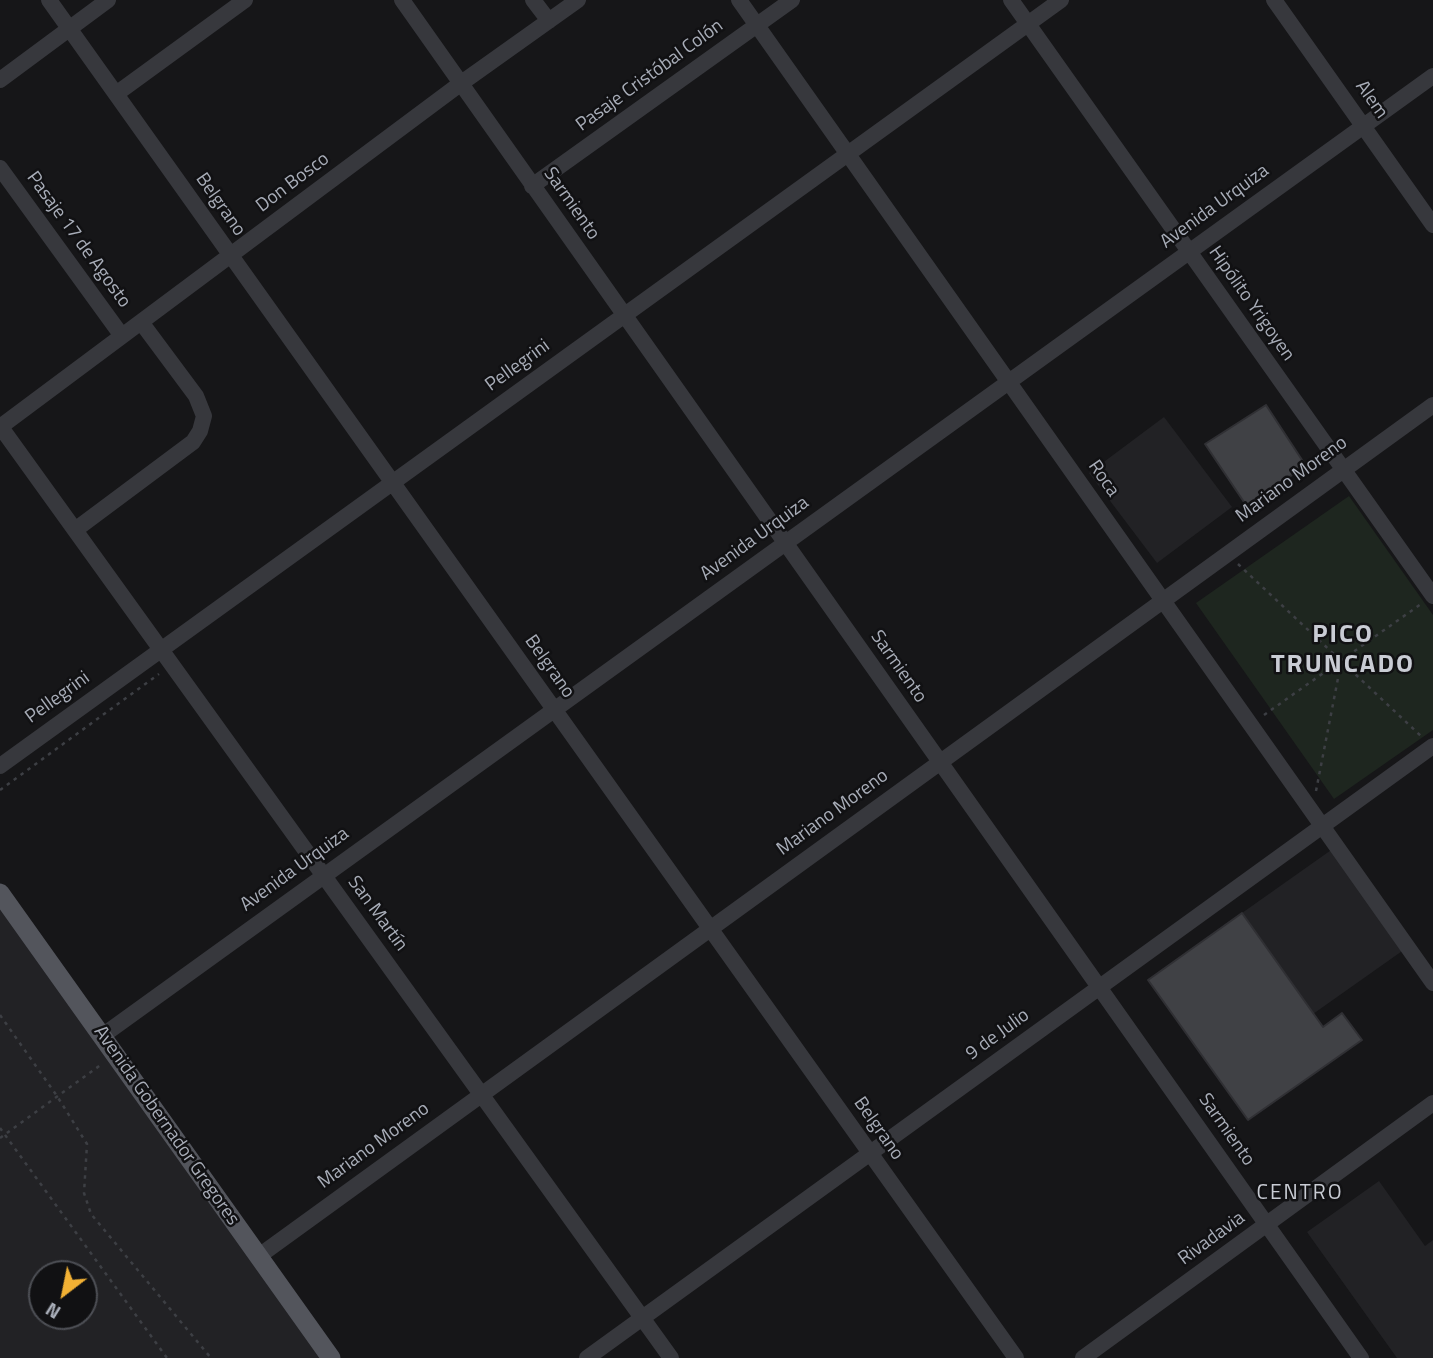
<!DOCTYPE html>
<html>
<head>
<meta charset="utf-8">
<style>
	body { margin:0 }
	#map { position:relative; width:1433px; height:1358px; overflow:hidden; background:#161618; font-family:"Titillium Web",sans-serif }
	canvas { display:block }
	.north { position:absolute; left:28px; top:1260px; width:70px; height:70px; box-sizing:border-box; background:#111113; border:2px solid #4d4f55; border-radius:50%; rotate:212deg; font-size:19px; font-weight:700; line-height:28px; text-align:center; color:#a8adb8 }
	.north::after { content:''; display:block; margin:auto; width:24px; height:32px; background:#f2b134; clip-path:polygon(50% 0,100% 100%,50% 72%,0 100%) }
</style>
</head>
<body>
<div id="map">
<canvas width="1433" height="1358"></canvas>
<div class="north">N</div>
</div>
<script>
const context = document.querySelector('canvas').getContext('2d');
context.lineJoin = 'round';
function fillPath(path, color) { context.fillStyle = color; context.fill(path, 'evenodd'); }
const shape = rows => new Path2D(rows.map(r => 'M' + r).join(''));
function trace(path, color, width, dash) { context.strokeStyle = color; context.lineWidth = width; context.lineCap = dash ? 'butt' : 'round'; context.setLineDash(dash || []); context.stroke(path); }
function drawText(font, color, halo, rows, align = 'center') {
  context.font = font + ' "Titillium Web",sans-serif'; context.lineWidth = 5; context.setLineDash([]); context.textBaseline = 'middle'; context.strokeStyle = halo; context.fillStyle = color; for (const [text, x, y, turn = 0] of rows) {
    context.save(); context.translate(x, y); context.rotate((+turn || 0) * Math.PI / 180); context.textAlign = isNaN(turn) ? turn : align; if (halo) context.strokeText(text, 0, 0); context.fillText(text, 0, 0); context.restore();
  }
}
const built = shape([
	[1164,417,1232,507,1157,563,1089,473],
	[1334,848,1405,949,1313,1014,1242,913],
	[0,893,331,1358,0,1358],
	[42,1274,84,1274,84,1316,42,1316],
	[1379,1181,1425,1246,1433,1240,1433,1358,1397,1358,1307,1232]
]);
const green = shape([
	[1349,496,1433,615,1433,730,1334,799,1196,603]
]);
const building = shape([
	[1266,405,1306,466,1246,505,1205,444,1266,405],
	[1242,913,1323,1027,1342,1013,1362,1040,1248,1120,1148,980,1242,913]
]);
const path = shape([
	[1238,564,1422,737],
	[1264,715,1421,604],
	[0,790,159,674],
	[1316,791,1341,663],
	[0,1015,57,1096,87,1144,84,1193,91,1214,211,1358],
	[0,1128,167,1358],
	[0,1138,102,1064]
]);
const minor = shape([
	[49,0,1016,1358],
	[402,0,1361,1358],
	[533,0,549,21],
	[739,0,1433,983],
	[1011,0,1433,596],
	[1274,0,1433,225],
	[0,80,108,0],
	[116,94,245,0],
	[0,168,122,336],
	[532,186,792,0],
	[0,426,671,1358],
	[0,427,460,84,578,0],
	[75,530,193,442,200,431,204,416,196,396,141,322],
	[0,766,1061,0],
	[102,1036,1433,76],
	[259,1256,1433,405],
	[587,1358,1433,746],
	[1083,1358,1433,1103]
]);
const major = shape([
	[0,893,331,1358]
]);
const streetNames = [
	["Pasaje Cristóbal Colón",650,76,-36],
	["Alem",1371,100,55],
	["Don Bosco",293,183,-37],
	["Sarmiento",571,204,55],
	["Belgrano",220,205,55],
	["Avenida Urquiza",1215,207,-36],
	["Pasaje 17 de Agosto",78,240,54],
	["Hipólito Yrigoyen",1251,304,55],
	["Pellegrini",518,366,-36],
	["Roca",1103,479,55],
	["Mariano Moreno",1292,480,-36],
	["Avenida Urquiza",755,539,-36],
	["Belgrano",549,667,55],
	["Sarmiento",898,667,55],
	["Pellegrini",58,698,-36],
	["Mariano Moreno",833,813,-36],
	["Avenida Urquiza",295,870,-36],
	["San Martín",377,914,54],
	["9 de Julio",998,1035,-36],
	["Avenida Gobernador Gregores",166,1126,55],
	["Belgrano",878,1129,55],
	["Sarmiento",1226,1130,55],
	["Mariano Moreno",374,1146,-36],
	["Rivadavia",1212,1239,-36]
];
const neighbourhoodNames = [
	["CENTRO",1300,1194]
];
const districtNames = [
	["PICO",1343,636],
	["TRUNCADO",1343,666]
];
fillPath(built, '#222225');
fillPath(green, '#1e261f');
fillPath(building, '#404145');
trace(building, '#303034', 2);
trace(path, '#3d3f44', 2.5, [3.5, 5]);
trace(minor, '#37383d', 16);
trace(major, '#53555c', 19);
drawText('19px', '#a8adb8', '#111113', streetNames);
context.letterSpacing = '2px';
drawText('21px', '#c9ccd4', '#111113', neighbourhoodNames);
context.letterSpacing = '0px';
context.letterSpacing = '2px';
drawText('bold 26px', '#c9ccd4', '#111113', districtNames);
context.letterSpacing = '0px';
</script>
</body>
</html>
